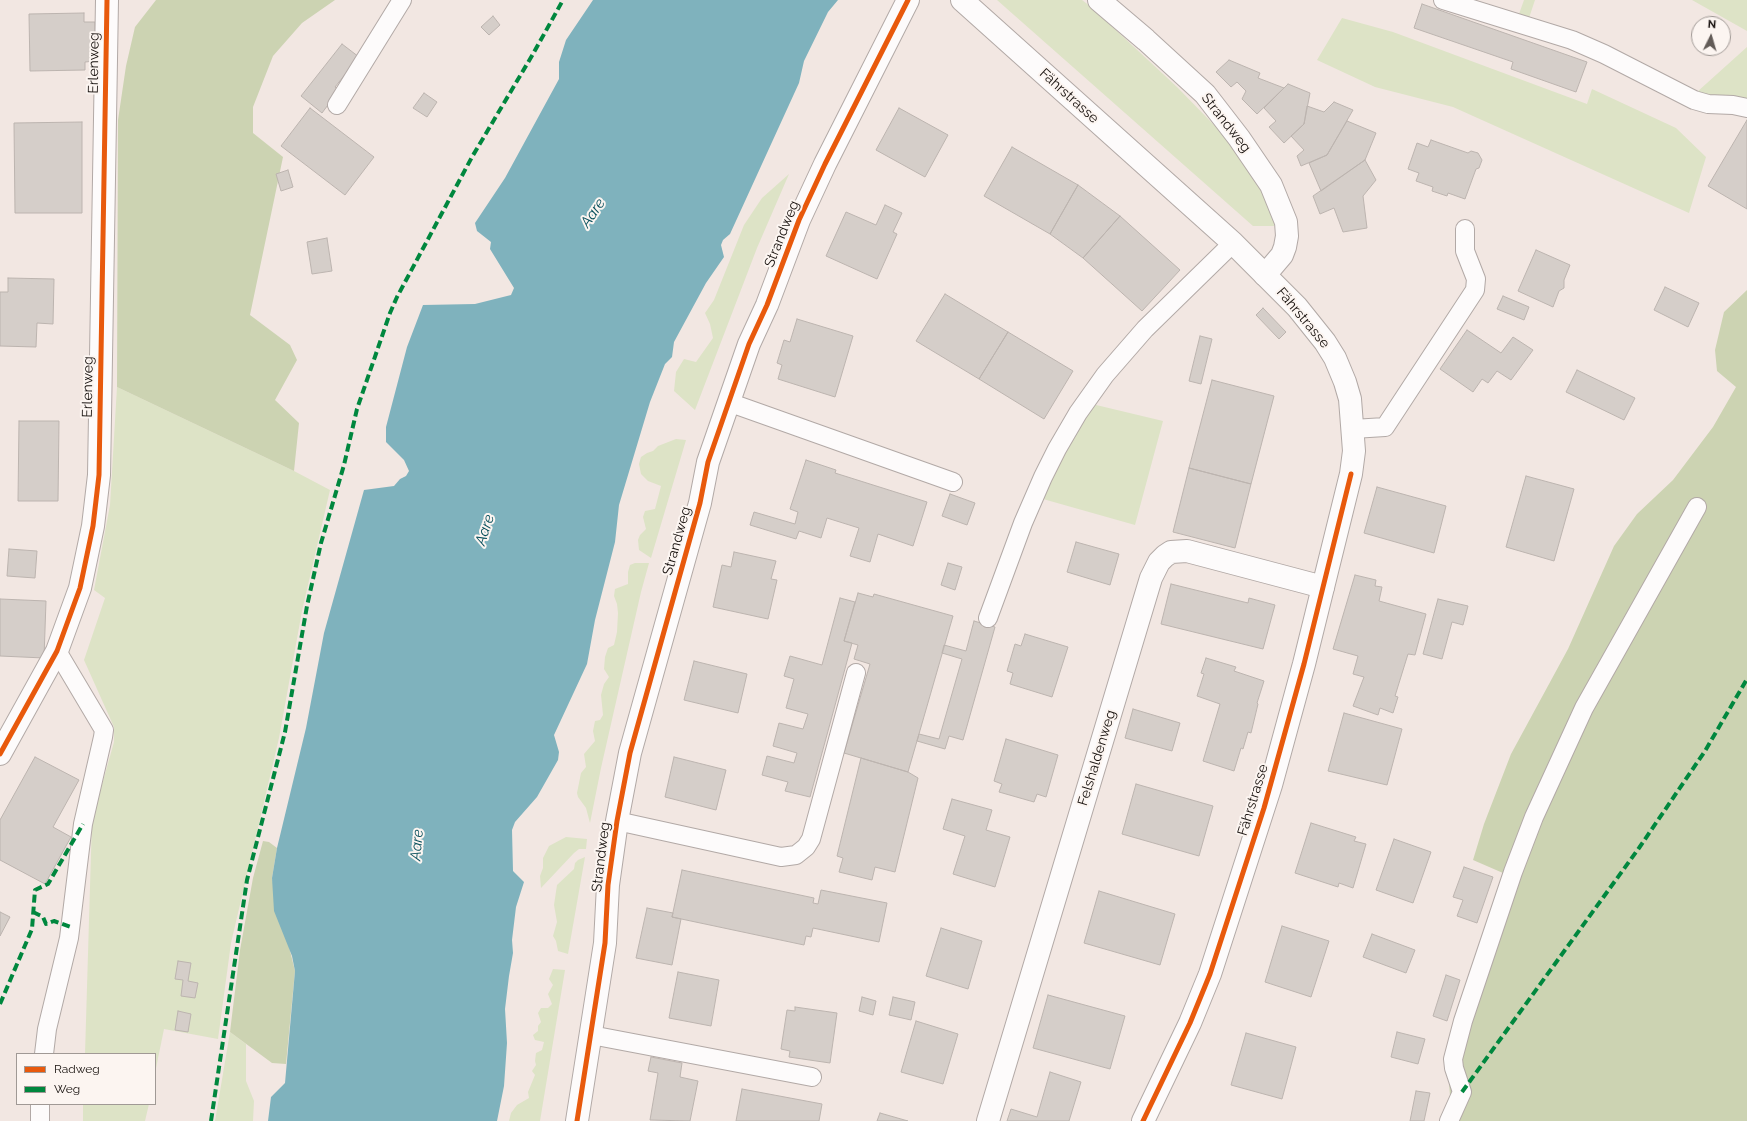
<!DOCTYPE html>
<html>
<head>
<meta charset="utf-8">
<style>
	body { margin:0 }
	#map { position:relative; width:1747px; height:1121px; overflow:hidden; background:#f2e7e2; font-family:Raleway,sans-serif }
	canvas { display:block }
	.legend { position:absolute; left:16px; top:1053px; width:140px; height:52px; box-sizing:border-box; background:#fcf5f1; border:1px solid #a09995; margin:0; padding:5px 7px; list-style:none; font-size:12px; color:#150f0c }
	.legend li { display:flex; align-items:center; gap:8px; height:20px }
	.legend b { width:20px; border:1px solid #a09995 }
	.north { position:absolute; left:1691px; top:16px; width:40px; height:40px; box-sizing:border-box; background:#fcf5f1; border:1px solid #a09995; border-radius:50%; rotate:5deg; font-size:11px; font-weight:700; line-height:16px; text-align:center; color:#150f0c }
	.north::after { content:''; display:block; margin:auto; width:14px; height:18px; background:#625b57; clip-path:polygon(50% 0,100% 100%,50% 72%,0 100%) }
</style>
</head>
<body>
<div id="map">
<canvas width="1747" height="1121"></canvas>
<ul class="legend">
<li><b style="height:5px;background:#e8590c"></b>Radweg</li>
<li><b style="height:5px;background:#00873e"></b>Weg</li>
</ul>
<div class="north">N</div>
</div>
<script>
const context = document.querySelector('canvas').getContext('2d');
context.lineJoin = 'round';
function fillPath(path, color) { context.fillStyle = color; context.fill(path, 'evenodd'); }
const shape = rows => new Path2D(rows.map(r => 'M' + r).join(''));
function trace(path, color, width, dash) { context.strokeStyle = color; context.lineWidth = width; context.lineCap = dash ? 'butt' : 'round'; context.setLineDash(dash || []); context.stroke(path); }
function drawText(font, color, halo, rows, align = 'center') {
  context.font = font + ' Raleway,sans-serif'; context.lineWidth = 4; context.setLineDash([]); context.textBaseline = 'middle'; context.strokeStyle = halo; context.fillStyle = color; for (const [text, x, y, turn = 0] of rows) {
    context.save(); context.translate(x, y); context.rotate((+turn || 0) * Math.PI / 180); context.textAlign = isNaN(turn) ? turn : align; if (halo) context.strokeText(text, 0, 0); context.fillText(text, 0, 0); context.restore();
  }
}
const green = shape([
	[997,0,1082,0,1090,6,1177,87,1215,126,1240,155,1265,196,1274,221,1274,226,1253,226],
	[1524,0,1535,0,1529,18,1519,14],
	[1692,0,1747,0,1747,31],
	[1342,18,1393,32,1587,104,1592,89,1676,128,1706,157,1689,213,1453,107,1375,87,1317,60],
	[1747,47,1747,100,1713,97,1697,92],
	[789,174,757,248,695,410,674,391,676,372,684,359,696,362,713,338,710,324,705,313,714,300,744,225,762,198],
	[117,387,294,471,330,490,302,611,279,738,231,943,218,1039,164,1029,155,1073,155,1054,85,1054,92,820,114,742,114,727,84,660,105,598,94,590,110,505],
	[1092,404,1163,421,1135,525,1043,499,1056,467],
	[676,439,686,440,651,558,639,550,638,540,640,535,646,529,643,517,645,511,655,509,661,486,648,481,641,474,639,464,641,457,647,453,653,451,658,446],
	[635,563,649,563,641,592,601,768,590,823,586,808,578,797,577,793,581,773,586,767,584,754,595,741,593,731,595,721,600,720,603,715,601,695,604,684,609,677,604,669,605,657,608,648,614,645,617,632,618,613,617,604,614,596,615,589,628,584,628,572,630,565],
	[566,837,587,839,586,849,579,849,574,853,541,888,540,876,543,868,543,858,549,846],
	[585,857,568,954,558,951,556,941,553,936,557,922,554,905,557,885,574,869,575,863,578,860],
	[553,969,565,970,540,1121,509,1121,511,1113,517,1105,529,1098,528,1092,535,1075,532,1071,536,1065,535,1061,536,1053,542,1050,544,1042,535,1040,533,1035,538,1031,538,1026,541,1022,538,1013,541,1008,548,1008,552,1004,548,994,553,985,549,979],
	[230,1032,246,1044,246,1081,254,1101,253,1121,215,1121],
	[83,1104,149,1104,145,1121,83,1121]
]);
const forest = shape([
	[156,0,335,0,302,23,273,56,253,107,253,133,283,157,250,315,290,345,297,360,275,400,299,423,294,471,117,387,118,120,126,66,135,27],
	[1747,290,1747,1121,1445,1121,1450,1096,1447,1054,1474,970,1503,873,1473,860,1484,824,1511,754,1568,649,1614,546,1637,514,1673,480,1713,427,1736,387,1717,371,1715,350,1724,312],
	[263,841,269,842,277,848,272,878,295,971,286,1064,272,1063,230,1032,240,950,253,878]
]);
const water = shape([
	[593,0,838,0,828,12,804,61,799,83,730,234,723,240,721,245,724,257,706,283,674,342,672,357,665,364,650,402,619,505,615,542,595,620,587,664,554,735,559,752,558,760,537,797,515,822,512,830,513,871,524,882,516,907,512,940,513,953,509,976,505,1009,507,1043,504,1086,497,1121,268,1121,271,1097,285,1083,295,971,292,956,274,911,272,878,277,848,306,728,324,633,364,490,394,486,400,479,406,476,409,471,404,460,386,442,386,427,407,347,423,305,475,304,511,295,514,288,490,249,491,242,477,231,475,223,505,178,559,79,559,62,566,40]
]);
const building = shape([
	[1422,4,1587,62,1576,92,1511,69,1513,62,1414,28,1422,4],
	[84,13,84,22,95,22,96,61,85,62,85,70,30,71,29,14,84,13],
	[493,16,500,25,489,35,481,27,493,16],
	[342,44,359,57,335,87,339,90,322,113,301,96,342,44],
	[1229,60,1260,73,1258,78,1284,88,1257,114,1242,99,1246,91,1237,82,1231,87,1216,72,1229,60],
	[1288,84,1310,93,1304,124,1284,143,1269,127,1276,121,1264,108,1288,84],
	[424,93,437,102,427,117,413,108,424,93],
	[1334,102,1353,110,1327,155,1301,166,1297,156,1304,150,1291,136,1304,124,1307,106,1324,112,1334,102],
	[310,108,374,157,345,195,281,146,310,108],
	[899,108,948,135,925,177,876,150,899,108],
	[1747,120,1747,209,1708,186,1747,120],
	[1347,121,1376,133,1365,160,1321,191,1309,163,1327,155,1347,121],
	[82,122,82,213,15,213,14,123,82,122],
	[1431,140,1468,153,1471,151,1478,153,1482,160,1479,168,1476,169,1465,199,1448,193,1447,196,1432,191,1433,187,1416,181,1419,173,1408,169,1417,143,1428,147,1431,140],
	[1012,147,1078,185,1050,234,984,196,1012,147],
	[1365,160,1376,180,1363,196,1367,228,1343,232,1334,208,1320,214,1313,196,1365,160],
	[288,170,293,187,281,191,276,174,288,170],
	[1078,185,1120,216,1083,258,1050,234,1078,185],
	[885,205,902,213,893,232,897,234,877,279,826,256,846,212,876,225,885,205],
	[1120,216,1180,270,1142,311,1083,258,1120,216],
	[327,238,332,271,312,274,307,242,327,238],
	[1536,250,1570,265,1564,280,1564,288,1559,291,1553,307,1518,291,1536,250],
	[8,278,54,279,53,324,37,323,36,347,0,346,0,292,8,292,8,278],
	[1665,287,1699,303,1688,327,1654,310,1665,287],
	[945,294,1008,332,979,379,916,341,945,294],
	[1503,296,1529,307,1524,320,1497,309,1503,296],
	[1263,308,1286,332,1279,339,1256,315,1263,308],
	[797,319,853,336,835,397,778,379,782,365,777,363,784,340,790,342,797,319],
	[1467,330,1501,353,1513,337,1533,350,1511,380,1497,371,1488,383,1482,379,1473,392,1440,369,1467,330],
	[1008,332,1073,371,1044,419,979,379,1008,332],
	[1200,336,1212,339,1201,384,1189,381,1200,336],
	[1577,370,1635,398,1624,420,1566,392,1577,370],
	[1212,380,1274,396,1251,484,1189,468,1212,380],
	[19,421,59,421,58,501,18,501,19,421],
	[806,460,836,470,835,473,927,502,913,546,878,534,870,562,850,556,859,528,827,518,821,538,799,531,796,539,750,525,754,512,795,524,798,512,790,509,806,460],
	[1189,468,1251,484,1235,548,1173,532,1189,468],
	[1526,476,1574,489,1554,561,1506,547,1526,476],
	[1377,487,1446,506,1434,553,1364,533,1377,487],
	[950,494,975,503,967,525,942,516,950,494],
	[1076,542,1119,554,1110,585,1067,572,1076,542],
	[9,549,37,551,35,578,7,576,9,549],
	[734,552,776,561,771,579,777,580,768,619,713,607,722,565,731,567,734,552],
	[948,563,962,567,955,590,941,585,948,563],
	[1355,575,1376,580,1375,586,1382,587,1379,601,1426,614,1415,655,1408,654,1395,696,1398,697,1393,713,1380,708,1378,715,1353,706,1364,677,1353,674,1358,656,1333,649,1355,575],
	[1171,584,1248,603,1249,598,1275,605,1263,649,1161,624,1171,584],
	[858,593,873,597,874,594,953,616,908,772,844,753,870,664,854,659,858,645,844,641,858,593],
	[840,598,855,602,844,641,852,643,810,797,785,791,788,782,762,775,767,756,794,763,797,753,773,746,779,723,803,729,808,714,786,708,794,679,784,676,790,656,822,665,840,598],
	[0,599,46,601,44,658,0,656,0,599],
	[1438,599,1468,606,1463,625,1452,622,1442,659,1423,654,1438,599],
	[974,621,995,627,963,740,949,736,945,749,917,741,919,734,939,739,962,659,942,653,944,645,966,651,974,621],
	[1025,634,1068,647,1052,697,1010,684,1013,673,1007,671,1015,644,1021,646,1025,634],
	[1206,658,1236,667,1234,671,1264,681,1257,703,1258,704,1251,733,1248,732,1243,749,1241,748,1234,771,1203,761,1220,704,1197,696,1204,674,1201,673,1206,658],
	[694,661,747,674,738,713,684,700,694,661],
	[1133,709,1180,723,1172,751,1125,738,1133,709],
	[1344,713,1402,729,1387,785,1328,771,1344,713],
	[1006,739,1058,755,1046,797,1037,794,1034,802,999,792,1002,784,994,781,1006,739],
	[35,757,79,780,53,827,71,837,45,884,0,860,0,820,35,757],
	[674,757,726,770,716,810,665,797,674,757],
	[861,758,908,772,918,778,895,872,875,867,872,880,839,872,843,858,837,856,861,758],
	[1136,784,1213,806,1199,856,1122,834,1136,784],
	[952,799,992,810,986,830,1010,837,995,887,953,874,965,836,943,829,952,799],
	[1311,823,1356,837,1354,841,1366,844,1353,888,1339,883,1338,887,1295,873,1311,823],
	[1394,839,1431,852,1413,903,1376,890,1394,839],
	[1464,867,1493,877,1477,923,1457,916,1463,900,1453,897,1464,867],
	[682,870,814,898,813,903,818,904,821,890,887,903,879,942,813,928,811,937,806,936,804,945,672,917,682,870],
	[1099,891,1175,914,1160,965,1084,943,1099,891],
	[647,908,673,913,672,917,681,919,672,965,636,958,647,908],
	[0,912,10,917,0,936,0,912],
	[1282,926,1329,941,1311,997,1265,982,1282,926],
	[941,928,982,941,968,989,926,976,941,928],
	[1372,934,1415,950,1406,973,1363,957,1372,934],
	[178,961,191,963,188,981,198,983,195,998,181,996,183,980,175,979,178,961],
	[678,972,719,980,711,1026,669,1018,678,972],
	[1446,975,1460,980,1447,1021,1433,1016,1446,975],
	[1048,995,1125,1016,1110,1069,1033,1048,1048,995],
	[862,997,876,1001,873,1015,859,1011,862,997],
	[893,997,915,1002,911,1020,889,1015,893,997],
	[795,1007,837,1013,830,1063,789,1057,790,1051,781,1049,787,1010,795,1011,795,1007],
	[178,1011,191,1014,188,1032,175,1030,178,1011],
	[916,1021,958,1034,943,1084,901,1072,916,1021],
	[1397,1032,1425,1039,1418,1064,1391,1057,1397,1032],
	[1246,1033,1296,1047,1282,1099,1231,1085,1246,1033],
	[651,1057,682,1063,680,1077,698,1081,690,1121,650,1120,658,1073,648,1071,651,1057],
	[1050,1072,1081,1082,1069,1121,1007,1121,1011,1109,1037,1117,1050,1072],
	[742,1089,822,1104,819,1121,736,1121,742,1089],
	[1416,1091,1430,1093,1424,1121,1410,1121,1416,1091],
	[880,1113,908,1121,877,1121,880,1113]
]);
const lane = shape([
	[1443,0,1572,40,1604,54,1694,100,1708,104,1733,105,1747,108],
	[337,105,402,0],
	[728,402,953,482],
	[1353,429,1385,427,1475,290,1476,279,1465,251,1465,229],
	[988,618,1023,523,1043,477,1057,449,1078,413,1105,375,1145,329,1233,243],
	[617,821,781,857,796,855,806,847,811,839,856,673],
	[591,1035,812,1077],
	[44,1054,47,1029,69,938,83,824,103,737,104,730,57,651],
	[40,1121,40,1104],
	[1449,1121,1462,1092,1454,1068,1453,1059,1463,1021,1513,872,1534,817,1584,708,1697,507]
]);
const street = shape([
	[1099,0,1146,40,1205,94,1239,138,1271,185,1286,222,1287,236,1285,247,1282,255,1265,275],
	[0,754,57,651,80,588,93,526,99,475,107,0],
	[577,1121,605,943,608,885,617,821,630,753,700,503,708,462,749,344,767,305,799,220,825,164,908,0],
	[988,1121,1151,578,1159,562,1165,556,1171,552,1187,551,1323,587]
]);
const secondary = shape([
	[962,0,1233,243,1297,307,1325,342,1335,358,1345,382,1350,399,1354,451,1351,474,1304,664,1271,785,1210,974,1190,1023,1143,1121]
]);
const quiet = shape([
	[33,912,43,917,46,924,54,921,71,927],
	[0,1004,32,929,35,890,48,884,83,824],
	[1462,1092,1639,848,1705,751,1747,679],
	[211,1121,247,880,285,732,307,606,321,543,344,465,357,409,390,313,397,297,472,157,533,54,563,0]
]);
const cycleway = shape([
	[0,754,57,651,80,588,93,526,99,475,107,0],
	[577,1121,605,943,608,885,617,821,630,753,700,503,708,462,749,344,767,305,799,220,825,164,908,0],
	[1143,1121,1190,1023,1210,974,1264,808,1304,664,1351,474]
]);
const streetNames = [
	["Erlenweg",94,63,-89],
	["Fährstrasse",1069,96,42],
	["Strandweg",1226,123,52],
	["Strandweg",782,234,-68],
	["Fährstrasse",1303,318,50],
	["Erlenweg",88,387,-89],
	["Strandweg",677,541,-74],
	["Felshaldenweg",1097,758,-73],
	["Fährstrasse",1253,800,-73],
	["Strandweg",601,857,-83]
];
const waterNames = [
	["Aare",593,213,-56],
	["Aare",485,530,-72],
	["Aare",417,845,-85]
];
fillPath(green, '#dde3c6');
fillPath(forest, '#ccd3b2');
fillPath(water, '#7fb2bd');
fillPath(building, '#d5cec9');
trace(building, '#bcb4af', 1);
trace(lane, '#b2a9a6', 20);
trace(street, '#b2a9a6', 24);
trace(secondary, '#b2a9a6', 24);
trace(lane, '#fdfbfb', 18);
trace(street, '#fdfbfb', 22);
trace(secondary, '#fdfbfb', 22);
trace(quiet, '#00873e', 4, [8, 4]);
trace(cycleway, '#e8590c', 5);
drawText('14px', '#150f0c', '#fcf5f1', streetNames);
drawText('italic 15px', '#064e5b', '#fcf5f1', waterNames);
</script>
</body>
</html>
